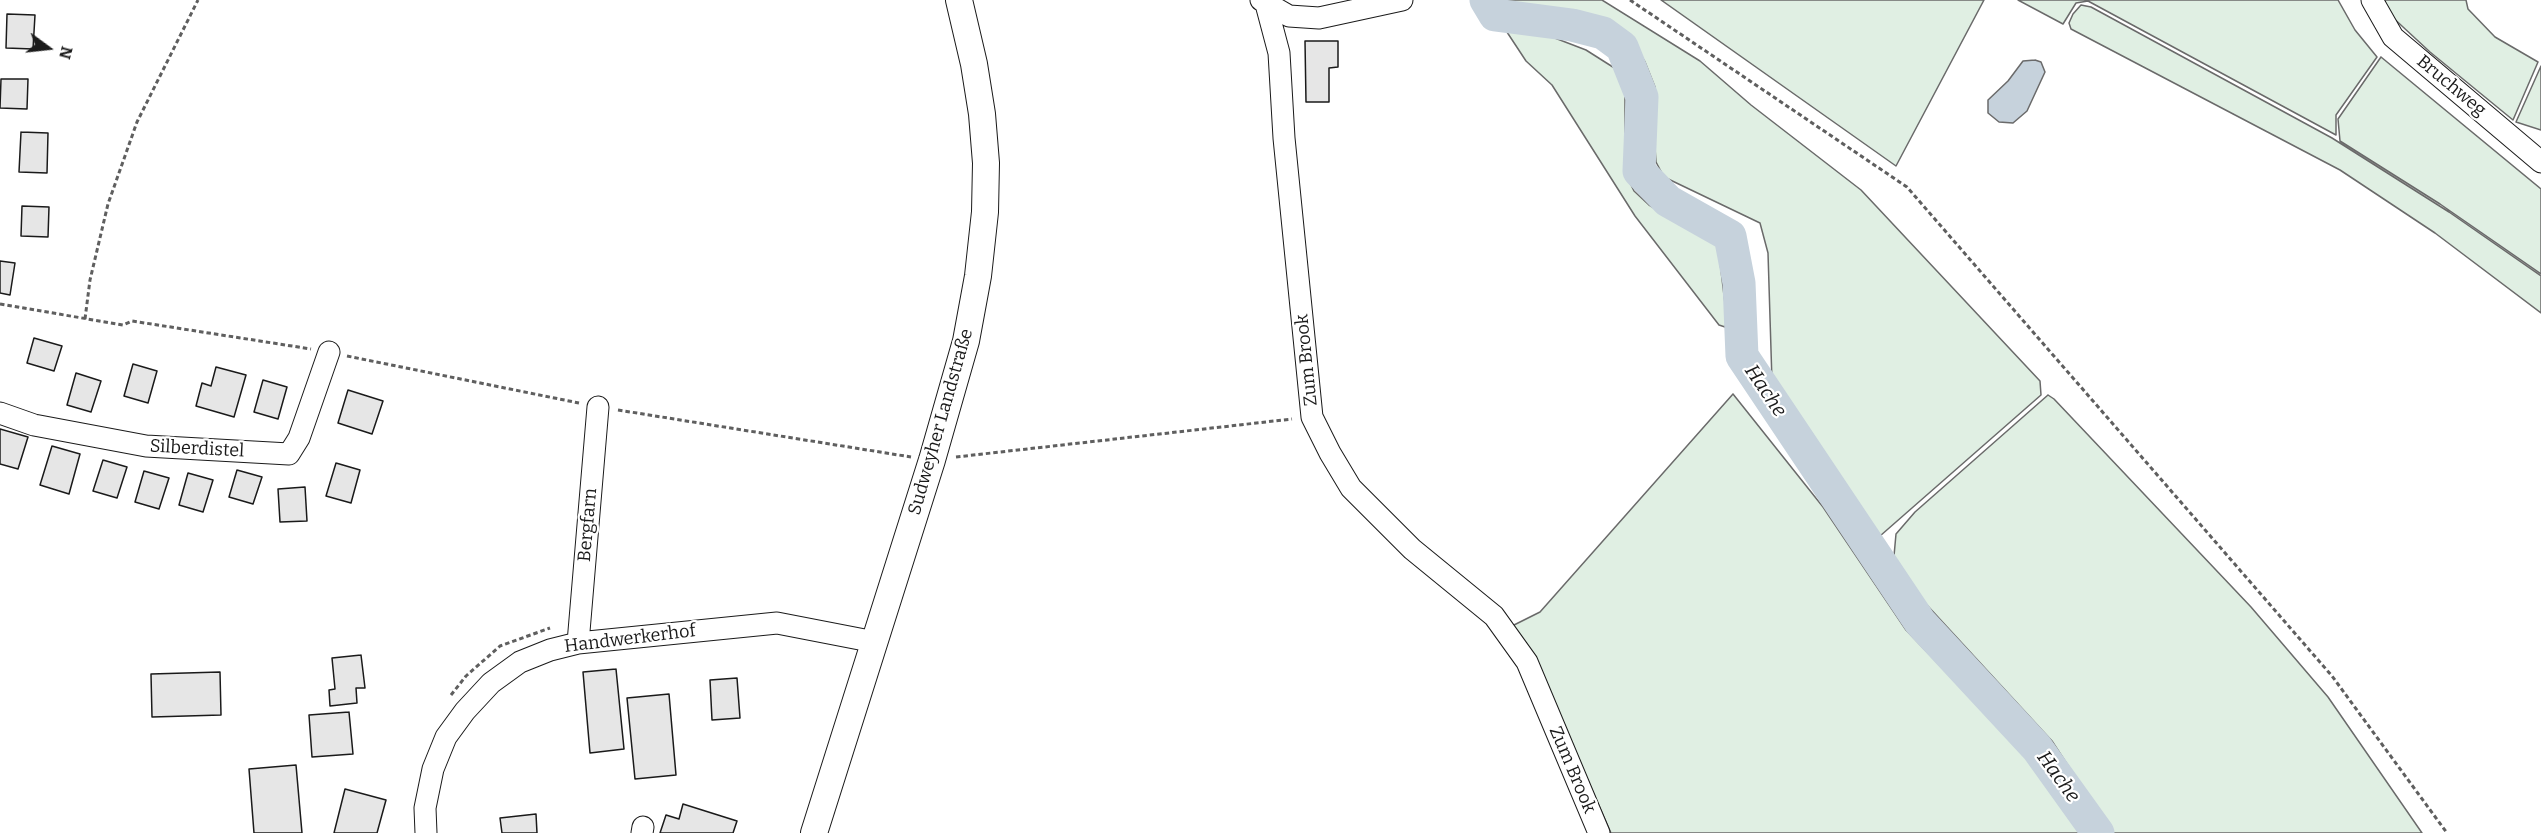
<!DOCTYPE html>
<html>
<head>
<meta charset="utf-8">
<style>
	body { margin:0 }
	#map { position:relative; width:2541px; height:833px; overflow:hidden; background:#fff; font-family:Bitter,serif }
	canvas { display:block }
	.north { position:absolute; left:18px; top:18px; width:60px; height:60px; -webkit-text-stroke:4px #fff; paint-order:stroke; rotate:105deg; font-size:16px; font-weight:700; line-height:24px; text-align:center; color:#1a1a1a }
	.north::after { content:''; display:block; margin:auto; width:21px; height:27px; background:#1a1a1a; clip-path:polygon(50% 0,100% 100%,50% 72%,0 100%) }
</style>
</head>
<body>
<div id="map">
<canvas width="2541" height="833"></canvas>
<div class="north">N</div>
</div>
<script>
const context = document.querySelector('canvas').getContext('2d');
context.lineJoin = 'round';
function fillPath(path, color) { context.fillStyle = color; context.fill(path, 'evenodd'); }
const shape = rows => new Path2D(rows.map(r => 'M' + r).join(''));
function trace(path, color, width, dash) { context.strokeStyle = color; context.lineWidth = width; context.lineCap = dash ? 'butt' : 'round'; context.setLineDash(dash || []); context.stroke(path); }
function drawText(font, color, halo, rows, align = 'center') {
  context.font = font + ' Bitter,serif'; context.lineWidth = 4.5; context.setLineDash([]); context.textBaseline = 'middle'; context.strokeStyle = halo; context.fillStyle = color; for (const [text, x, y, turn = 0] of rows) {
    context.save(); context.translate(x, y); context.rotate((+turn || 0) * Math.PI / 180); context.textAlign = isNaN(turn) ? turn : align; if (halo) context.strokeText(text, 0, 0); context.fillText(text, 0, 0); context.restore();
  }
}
const green = shape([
	[1505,0,1602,0,1700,61,1751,105,1861,190,2040,381,2041,395,1880,536,1772,382,1768,253,1760,223,1664,177,1656,162,1654,134,1655,87,1645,62,1636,47,1616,31,1576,15,1521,9,1505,0],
	[1661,0,1984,0,1896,166,1661,0],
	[2018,0,2338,0,2355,30,2377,57,2336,115,2336,135,2088,1,2076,3,2063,24,2018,0],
	[2381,0,2466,0,2468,9,2495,37,2538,62,2513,120,2430,52,2389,14,2381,0],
	[2081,5,2091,7,2332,138,2449,212,2541,276,2541,313,2435,233,2340,170,2071,29,2069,23,2073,14,2081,5],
	[1508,20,1586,50,1616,69,1625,86,1625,173,1634,191,1649,205,1718,246,1727,320,1725,327,1719,325,1635,216,1552,85,1526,61,1503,26,1504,22,1508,20],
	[2381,57,2541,189,2541,274,2440,204,2340,141,2338,119,2381,57],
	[2541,66,2541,130,2516,122,2541,66],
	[1733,394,1823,507,1906,630,2023,752,2082,833,1611,833,1561,720,1512,626,1540,612,1733,394],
	[2048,395,2054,399,2251,607,2328,697,2422,833,2112,833,2052,741,1914,591,1894,556,1896,534,1915,512,2048,395]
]);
const water = shape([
	[2035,60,2041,62,2045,72,2027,111,2013,123,1999,122,1988,113,1988,100,2008,81,2023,61,2035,60]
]);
const river = shape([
	[1486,0,1495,15,1572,25,1603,33,1622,47,1642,97,1639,171,1668,201,1730,236,1739,283,1742,356,1920,622,2037,748,2098,833]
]);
const building = shape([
	[7,14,35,15,33,49,6,48,7,14],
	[1305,41,1338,41,1338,67,1329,68,1329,102,1306,102,1305,41],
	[1,79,28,79,27,109,0,108,1,79],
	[21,132,48,133,47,173,19,172,21,132],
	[22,206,49,207,48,237,21,236,22,206],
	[0,261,15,263,10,295,0,293,0,261],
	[34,338,62,346,54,371,27,363,34,338],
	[133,364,157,371,148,403,124,396,133,364],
	[216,367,246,375,234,417,196,406,202,383,211,386,216,367],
	[76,373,101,381,91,412,67,405,76,373],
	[263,380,287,387,278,419,254,412,263,380],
	[348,390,383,401,372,434,338,423,348,390],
	[0,429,28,437,18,469,0,464,0,429],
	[52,446,80,454,69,494,40,485,52,446],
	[103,460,127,467,117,498,93,491,103,460],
	[336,463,360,470,351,503,326,496,336,463],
	[237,470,262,477,253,504,229,497,237,470],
	[144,471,169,478,159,509,135,502,144,471],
	[188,473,213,480,203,512,179,505,188,473],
	[305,487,307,521,280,522,278,489,305,487],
	[361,655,365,688,356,688,357,703,330,706,329,690,335,689,332,658,361,655],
	[616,669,624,749,590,753,583,672,616,669],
	[220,672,221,715,152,717,151,674,220,672],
	[737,678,740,718,712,720,710,680,737,678],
	[669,694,676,775,635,779,627,698,669,694],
	[349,712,353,754,312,757,309,715,349,712],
	[296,765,302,833,254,833,249,769,296,765],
	[345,789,386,800,377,833,334,833,345,789],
	[683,804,737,821,733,833,660,833,666,815,679,819,683,804],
	[536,814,537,833,502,833,500,818,536,814]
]);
const path = shape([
	[1630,0,1907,187,2332,676,2447,833],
	[0,304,123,325,132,321,311,349],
	[85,319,90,280,108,204,137,122,198,0],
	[347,356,579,403],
	[618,410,911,457],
	[956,457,1292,419],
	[451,695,466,676,500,646,550,628]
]);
const minor = shape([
	[1261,0,1289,16,1319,18,1402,0],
	[2372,0,2393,37,2541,162],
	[1266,4,1279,53,1284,138,1312,417,1330,453,1351,488,1412,549,1494,616,1527,662,1599,833],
	[0,413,34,425,146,446,289,454,299,438,329,352],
	[578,643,598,407],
	[426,833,425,808,433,769,446,737,465,711,491,683,520,662,550,650,578,643,777,623,875,642],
	[642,833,643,827]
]);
const major = shape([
	[814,833,932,460,966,341,978,276,985,212,986,163,982,114,974,64,959,0]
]);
const streetNames = [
	["Bruchweg",2451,86,40],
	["Zum Brook",1307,360,-96],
	["Sudweyher Landstraße",941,422,-74],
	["Silberdistel",197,449,3],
	["Bergfarn",588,525,-85],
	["Handwerkerhof",630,639,-7],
	["Zum Brook",1572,770,67]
];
const waterNames = [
	["Hache",1765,391,56],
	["Hache",2058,777,54]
];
fillPath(green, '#e0efe3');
trace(green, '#6a6a6a', 1.5);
fillPath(water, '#c6d2dc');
trace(water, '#6a6a6a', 1.5);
trace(river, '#c6d2dc', 33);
fillPath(building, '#e6e6e6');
trace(building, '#1a1a1a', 1.5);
trace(minor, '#1a1a1a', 23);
trace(major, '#1a1a1a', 28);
trace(path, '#5f5f5f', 3, [4.5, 3]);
trace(minor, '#fff', 21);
trace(major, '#fff', 26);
drawText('18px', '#1a1a1a', '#fff', streetNames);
drawText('italic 20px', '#1a1a1a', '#fff', waterNames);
</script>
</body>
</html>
